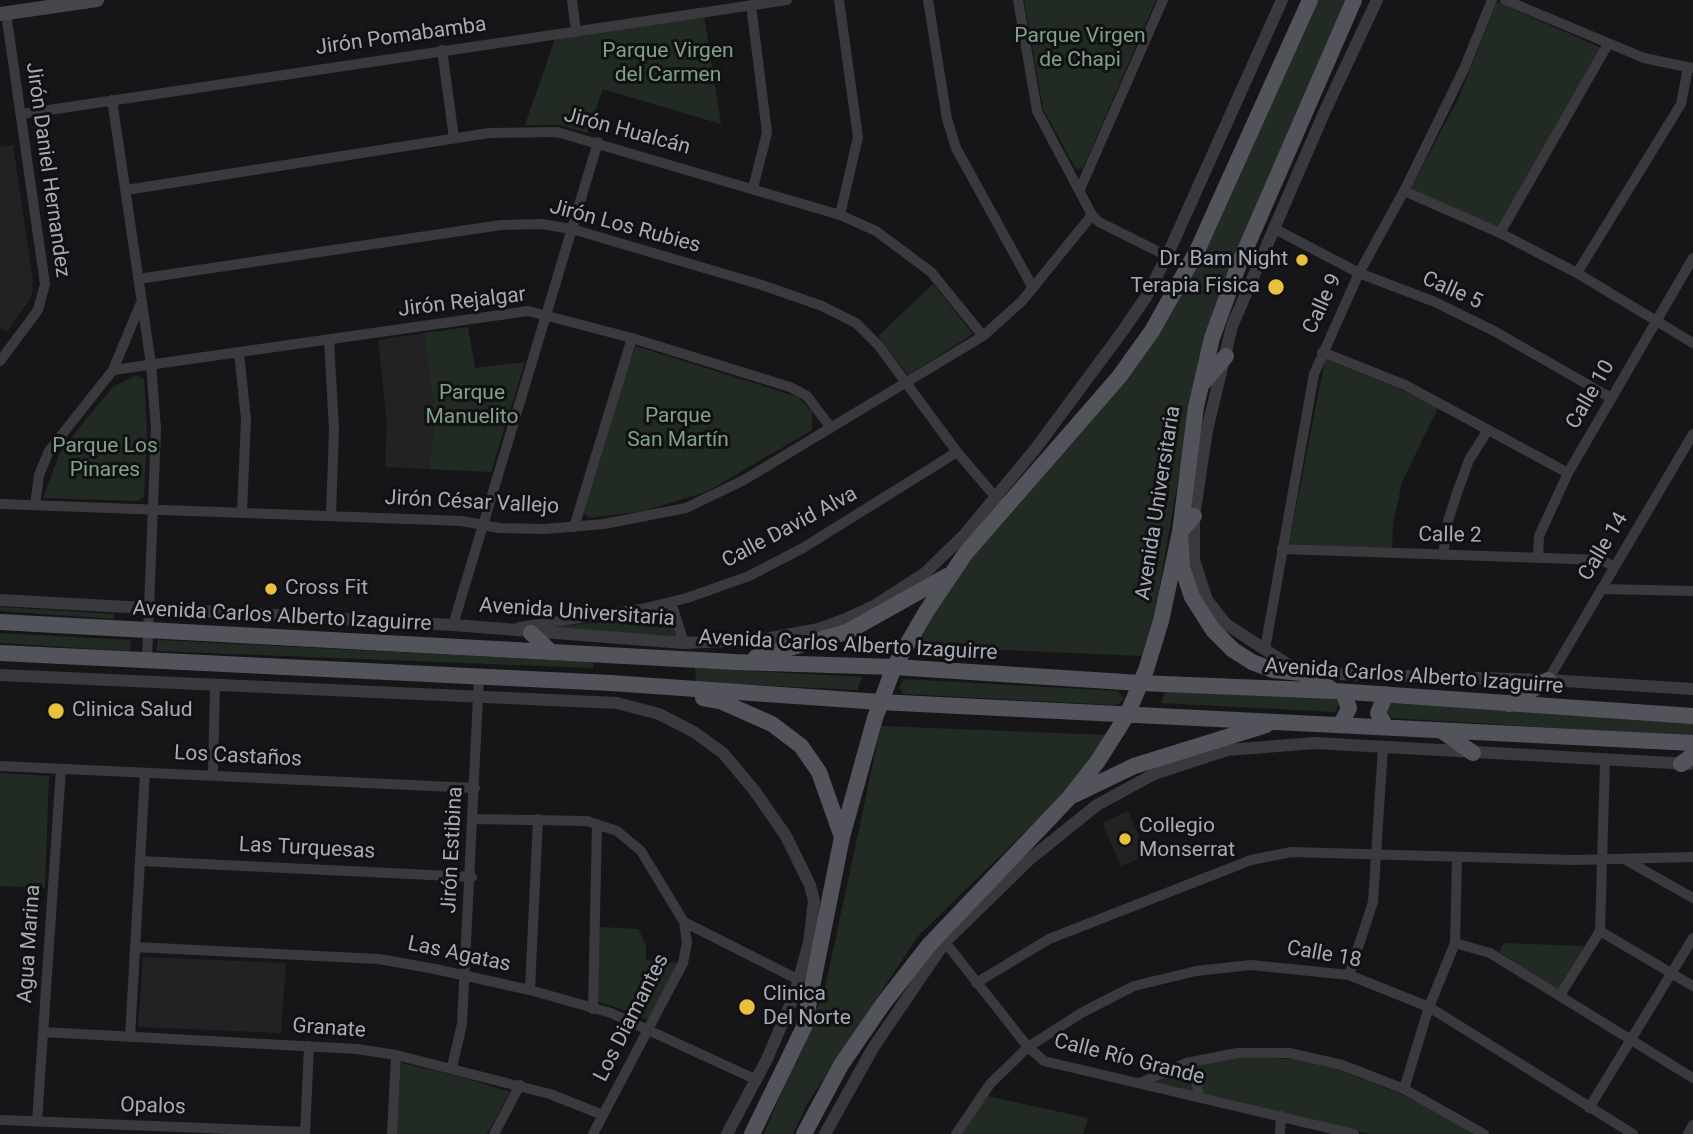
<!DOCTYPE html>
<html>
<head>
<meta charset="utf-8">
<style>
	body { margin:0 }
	canvas { display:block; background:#161618 }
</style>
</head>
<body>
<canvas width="1693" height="1134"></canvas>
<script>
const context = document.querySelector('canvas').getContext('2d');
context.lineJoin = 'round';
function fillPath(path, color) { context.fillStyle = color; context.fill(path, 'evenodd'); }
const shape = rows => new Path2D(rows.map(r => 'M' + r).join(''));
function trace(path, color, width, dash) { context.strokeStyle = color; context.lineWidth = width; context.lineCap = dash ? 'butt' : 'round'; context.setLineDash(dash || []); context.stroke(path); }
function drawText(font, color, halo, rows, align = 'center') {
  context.font = font + ' Roboto,sans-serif'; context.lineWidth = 6; context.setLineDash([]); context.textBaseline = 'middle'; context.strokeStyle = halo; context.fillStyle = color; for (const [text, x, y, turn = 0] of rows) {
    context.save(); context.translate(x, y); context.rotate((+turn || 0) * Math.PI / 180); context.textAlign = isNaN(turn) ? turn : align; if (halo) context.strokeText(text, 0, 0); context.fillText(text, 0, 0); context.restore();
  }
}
const built = shape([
	[13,145,33,281,32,296,7,332,0,327,0,147],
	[424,333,435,420,429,469,385,467,387,423,378,340],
	[1128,811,1147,855,1121,866,1102,823],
	[143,957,286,963,281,1033,138,1027]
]);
const green = shape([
	[1024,0,1156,0,1083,168,1076,169,1043,109],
	[1317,0,1349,0,1301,106,1189,418,1154,618,1144,656,912,646,952,580,1120,387],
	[1497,2,1604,49,1498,228,1410,190,1459,97],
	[704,16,721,124,603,89,587,133,559,125,525,125,555,39],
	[933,284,973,334,908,375,878,336],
	[468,327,475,368,525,362,491,472,429,469,435,420,424,333],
	[636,346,798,397,812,412,812,430,706,492,644,511,589,518,583,512,630,351],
	[1325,359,1400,389,1438,408,1402,482,1393,524,1392,548,1289,544],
	[137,375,144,379,147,431,144,497,138,501,43,498,60,453,86,419,113,387],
	[0,607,114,614,114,619,0,611],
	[669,608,679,638,543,627,605,622],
	[0,633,131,640,130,651,0,643],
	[158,640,593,662,593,668,156,651],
	[695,668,862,677,857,690,696,682],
	[904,679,1118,691,1124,699,1117,705,903,694,899,687],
	[1165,692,1335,698,1339,705,1335,712,1161,703],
	[1390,703,1693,722,1693,736,1391,718,1386,710],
	[881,726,1107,735,1071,787,918,936,807,1104,793,1134,764,1134,825,988],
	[0,773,49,776,45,888,0,886],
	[599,927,638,929,646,945,646,960,679,963,649,1021,634,1013,596,1001],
	[1504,943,1584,946,1557,990,1499,952],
	[1239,1057,1293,1059,1340,1070,1401,1094,1458,1121,1476,1134,1369,1134,1153,1083,1192,1066],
	[401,1063,458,1076,510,1092,487,1134,396,1134],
	[987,1096,1088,1118,1083,1134,962,1134]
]);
const minor = shape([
	[572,0,576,31],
	[839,0,858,137,840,215],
	[928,0,947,119,956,148,1033,288],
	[1018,0,1037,111,1092,215,1099,222,1167,256],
	[1505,0,1644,58,1692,68],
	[751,5,767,133,753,188],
	[442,50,454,138],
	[112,100,151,364,156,429,147,660],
	[22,114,787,0],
	[1080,189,1163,0],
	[126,190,489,133,557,132,840,215,876,231,931,272,983,336],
	[1404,191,1500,233,1577,273,1693,343],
	[1273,228,1359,273,1435,302,1494,331,1611,398],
	[1500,233,1608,44],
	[1577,273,1681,104,1688,68],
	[138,279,501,225,541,224,572,229,762,285,822,306,856,323,879,346,957,452,999,501],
	[329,340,334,429,331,516],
	[1322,352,1405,385,1568,473],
	[239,353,246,419,242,512],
	[0,361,38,310,45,284,6,13],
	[113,370,528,311,632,338,790,387,807,396,831,428],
	[0,504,462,521,499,528,545,529,604,524,686,508,744,480,983,336,1022,301,1092,215],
	[35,505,39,475,49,451,113,370,140,305],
	[574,527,632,338],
	[1282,549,1602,560,1614,567],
	[1443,555,1448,521,1458,490,1469,460,1488,430],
	[1538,557,1539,536,1568,473,1693,258],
	[1601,589,1693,591],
	[671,602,684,643],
	[453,625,598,142],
	[519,627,641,609,687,598,749,576,803,548,957,452],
	[1265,649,1314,374,1359,273,1404,191,1464,69,1492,0],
	[1548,680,1693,434],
	[0,766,475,788],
	[213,775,215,684],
	[474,819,587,821,617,831,641,851,684,922,687,942,683,963,593,1134],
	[1624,859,1693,898],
	[140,861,472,877],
	[684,922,799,980],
	[1600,931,1693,986],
	[945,942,1028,1047,1044,1061,1354,1134],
	[1455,943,1490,953,1693,1078],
	[135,947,379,959,435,969,530,990,611,1013,757,1080],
	[1349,975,1373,902,1383,747],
	[976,983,1049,939,1251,860,1291,852,1574,860,1693,857],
	[530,990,538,819],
	[1560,995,1600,931,1605,761],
	[593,1009,597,824],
	[43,1032,357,1049,396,1055,550,1094,603,1115],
	[130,1037,145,773],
	[1186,1063,1195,1074,1199,1097],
	[452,1067,462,1024,479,676],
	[1140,1083,1186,1063,1237,1053,1289,1053,1342,1065,1404,1089,1484,1134],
	[1404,1089,1429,1007,1455,943,1457,859],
	[1589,1108,1693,938],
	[0,1120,305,1132],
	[37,1121,61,769],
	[305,1134,309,1046],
	[392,1134,396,1055],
	[494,1134,520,1085],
	[956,1134,990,1084,1028,1047,1083,1012,1134,986,1196,971,1251,965,1349,975,1429,1007,1633,1134],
	[1280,1134,1281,1116],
	[1688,1134,1693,1125]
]);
const tertiary = shape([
	[1377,0,1324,113,1232,326,1207,430,1194,516,1194,560,1207,600,1226,624,1301,673,1548,680,1693,689],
	[0,600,453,625,684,643,765,639,819,629,846,619,874,606,925,573,965,534,1036,448,1122,332,1146,297,1167,256,1282,0],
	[0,675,617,703,659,714,694,732,723,753,754,790,786,836,810,885,814,901,809,943,794,996,767,1059,727,1134],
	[825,1134,873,1048,945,942,1030,859,1097,805,1154,774,1227,750,1315,743,1689,764]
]);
const secondary = shape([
	[0,14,97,0]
]);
const primary = shape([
	[1203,383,1226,356],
	[1194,516,1180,532,1182,567,1192,597,1213,630,1233,650,1252,662,1273,670,1301,673,1330,688],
	[0,622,735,662,894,667,1140,683,1335,691,1693,716],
	[531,633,551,652],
	[0,653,611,683,880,702,1693,743],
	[756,657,847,632,947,576],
	[1386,694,1378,713,1386,727],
	[703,698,720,701,772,724,801,746,819,772,842,837],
	[1509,704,1548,680],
	[1341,724,1349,708,1343,693],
	[1442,731,1473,753],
	[1681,764,1693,755],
	[1074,795,1134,766,1266,725],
	[752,1134,804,1027,842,837,875,718,894,667,926,612,965,554,1119,377,1152,331,1197,251,1310,0],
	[804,1134,841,1065,883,1004,929,945,1069,798,1098,761,1127,715,1146,670,1161,621,1180,532,1196,407,1212,338,1239,264,1354,0]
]);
const markers = [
	[1302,260,7,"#e9c13c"],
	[1276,287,9,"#e9c13c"],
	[271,589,7,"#e9c13c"],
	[56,711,9,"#e9c13c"],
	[1125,839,7,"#e9c13c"],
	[747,1007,9,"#e9c13c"]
];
const streetNames = [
	["Jirón Pomabamba",401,37,-8],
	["Jirón Hualcán",627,132,15],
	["Jirón Daniel Hernandez",47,170,82],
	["Jirón Los Rubies",625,227,15],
	["Calle 5",1452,291,24],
	["Jirón Rejalgar",462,303,-7],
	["Calle 9",1323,304,-65],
	["Calle 10",1591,395,-60],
	["Jirón César Vallejo",472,503,3],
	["Avenida Universitaria",1159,503,-81],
	["Calle David Alva",790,528,-28],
	["Calle 2",1450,536,1],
	["Calle 14",1604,547,-59],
	["Avenida Universitaria",577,613,4],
	["Avenida Carlos Alberto Izaguirre",282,617,3],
	["Avenida Carlos Alberto Izaguirre",848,646,3],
	["Avenida Carlos Alberto Izaguirre",1414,677,4],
	["Los Castaños",238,757,3],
	["Las Turquesas",307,849,3],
	["Jirón Estibina",453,850,-87],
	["Agua Marina",30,944,-86],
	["Las Agatas",459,955,12],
	["Calle 18",1324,955,10],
	["Los Diamantes",632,1018,-63],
	["Granate",329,1029,4],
	["Calle Río Grande",1129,1060,14],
	["Opalos",153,1107,2]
];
const parkNames = [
	["Parque Virgen",1080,37],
	["de Chapi",1080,61],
	["Parque Virgen",668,52],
	["del Carmen",668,76],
	["Parque",472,394],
	["Manuelito",472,418],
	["Parque",678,417],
	["San Martín",678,441],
	["Parque Los",105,447],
	["Pinares",105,471]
];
const poiNames = [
	["Dr. Bam Night",1288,260,"right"],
	["Terapia Fisica",1260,287,"right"],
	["Cross Fit",285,589],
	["Clinica Salud",72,711],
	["Collegio",1139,827],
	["Monserrat",1139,851],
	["Clinica",763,995],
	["Del Norte",763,1019]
];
fillPath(built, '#222225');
fillPath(green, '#222a24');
trace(minor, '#39393e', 10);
trace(tertiary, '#39393e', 12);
trace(secondary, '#45464c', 14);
trace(primary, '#53545b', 16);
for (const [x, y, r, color] of markers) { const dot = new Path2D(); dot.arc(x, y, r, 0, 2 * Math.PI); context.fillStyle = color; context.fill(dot); trace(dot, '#111113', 2.5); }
drawText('21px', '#a8abb7', '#111113', streetNames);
drawText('21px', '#80a186', '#111113', parkNames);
drawText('21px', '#a8abb7', '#111113', poiNames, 'left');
</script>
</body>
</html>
